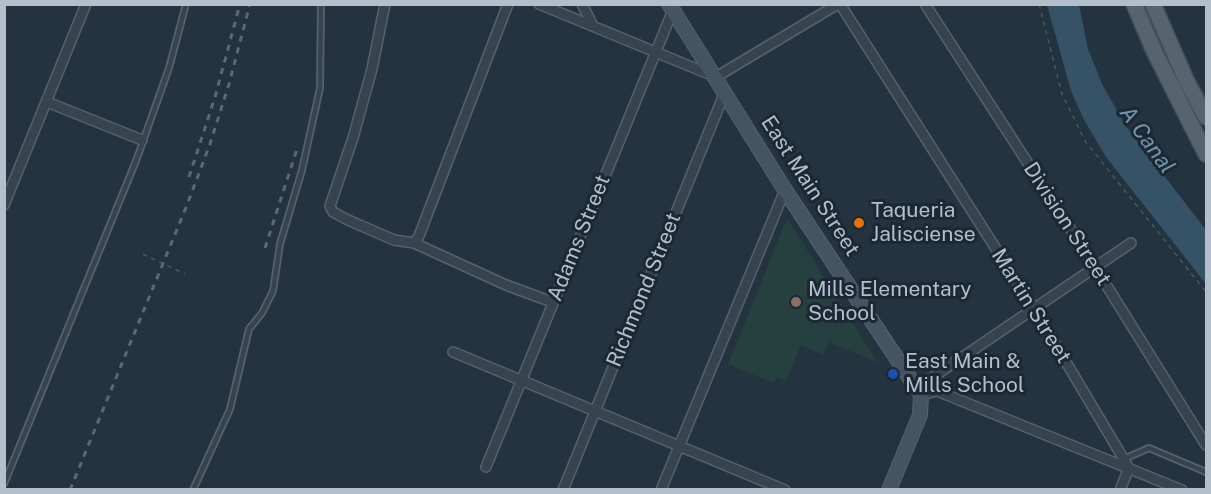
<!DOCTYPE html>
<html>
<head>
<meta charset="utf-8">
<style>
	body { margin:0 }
	#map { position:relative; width:1211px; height:494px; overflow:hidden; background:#23333f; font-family:"Public Sans",sans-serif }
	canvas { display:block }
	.frame { position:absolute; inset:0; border:6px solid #b3bfca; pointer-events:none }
</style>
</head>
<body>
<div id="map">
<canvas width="1211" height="494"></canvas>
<div class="frame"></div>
</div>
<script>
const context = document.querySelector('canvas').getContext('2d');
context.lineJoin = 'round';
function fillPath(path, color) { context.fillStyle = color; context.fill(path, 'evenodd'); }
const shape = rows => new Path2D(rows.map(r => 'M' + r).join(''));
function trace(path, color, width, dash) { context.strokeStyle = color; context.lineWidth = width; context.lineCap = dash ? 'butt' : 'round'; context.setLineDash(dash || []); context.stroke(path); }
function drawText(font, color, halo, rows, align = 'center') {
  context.font = font + ' "Public Sans",sans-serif'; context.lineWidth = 6; context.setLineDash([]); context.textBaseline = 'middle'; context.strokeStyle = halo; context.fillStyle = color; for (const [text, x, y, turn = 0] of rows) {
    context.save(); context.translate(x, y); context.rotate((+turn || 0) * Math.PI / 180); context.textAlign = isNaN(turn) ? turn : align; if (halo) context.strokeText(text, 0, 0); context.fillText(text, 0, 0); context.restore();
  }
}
const green = shape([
	[787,218,819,269,878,363,829,342,823,355,801,345,786,381,776,378,773,383,728,364]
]);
const water = shape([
	[1047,5,1079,5,1088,49,1102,84,1125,125,1206,230,1206,284,1106,157,1084,120,1071,91]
]);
const path = shape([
	[1039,4,1062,94,1085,141,1206,292],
	[143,254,185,274]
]);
const lane = shape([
	[1124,459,1149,448,1206,472],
	[4,484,136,161,169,68,186,4],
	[193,490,230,409,249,329,262,313,273,291,280,244,302,170,320,88,321,4]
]);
const street = shape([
	[385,4,372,69,353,138,330,206,333,212,348,220,394,240,414,243,506,285,552,302],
	[539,4,716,77,838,4],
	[582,4,593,26],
	[840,4,1035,310,1129,468,1120,490],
	[925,4,1095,267,1206,445],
	[47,102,142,140],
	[4,205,86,4],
	[414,243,419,236,508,4],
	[453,352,785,490],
	[921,395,937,391,1182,490],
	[921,395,930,379,1131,243],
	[486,467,673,10],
	[563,490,725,92],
	[661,490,785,190]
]);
const secondary = shape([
	[669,4,785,190,921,395,920,415,889,490]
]);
const primary = shape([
	[1134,4,1154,51,1206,154],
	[1153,4,1186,80,1206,117]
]);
const rail = shape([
	[189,177,215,97,240,4],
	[265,248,297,149],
	[70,490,187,205,210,144,229,84,250,4]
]);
const markers = [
	[859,223,6,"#e8710a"],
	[796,302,6,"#8d6e63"],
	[893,374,6,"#1a4fb4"]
];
const streetNames = [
	["East Main Street",810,186,57],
	["Division Street",1067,224,57],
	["Adams Street",579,238,-68],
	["Richmond Street",644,290,-68],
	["Martin Street",1031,306,58]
];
const poiNames = [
	["Taqueria",871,211],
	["Jalisciense",871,235],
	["Mills Elementary",808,290],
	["School",808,314],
	["East Main &",905,362],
	["Mills School",905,386]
];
const waterNames = [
	["A Canal",1147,140,54]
];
fillPath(green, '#25403f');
fillPath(water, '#365266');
trace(lane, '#55626d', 8);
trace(street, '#55626d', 12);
trace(secondary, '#55626d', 16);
trace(primary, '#43505b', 18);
trace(path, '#435c5b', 1.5, [4.5, 4.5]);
trace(lane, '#37444f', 4.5);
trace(street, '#37444f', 9);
trace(secondary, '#455462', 14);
trace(primary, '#55646f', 15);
trace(rail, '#596976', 3, [6, 6]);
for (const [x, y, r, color] of markers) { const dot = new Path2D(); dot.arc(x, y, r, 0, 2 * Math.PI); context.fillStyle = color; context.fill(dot); trace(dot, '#1c2934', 2); }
drawText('21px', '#b3bfca', '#1c2934', streetNames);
drawText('21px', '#b3bfca', '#1c2934', poiNames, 'left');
drawText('italic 22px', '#7295ae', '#1c2934', waterNames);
</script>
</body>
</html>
